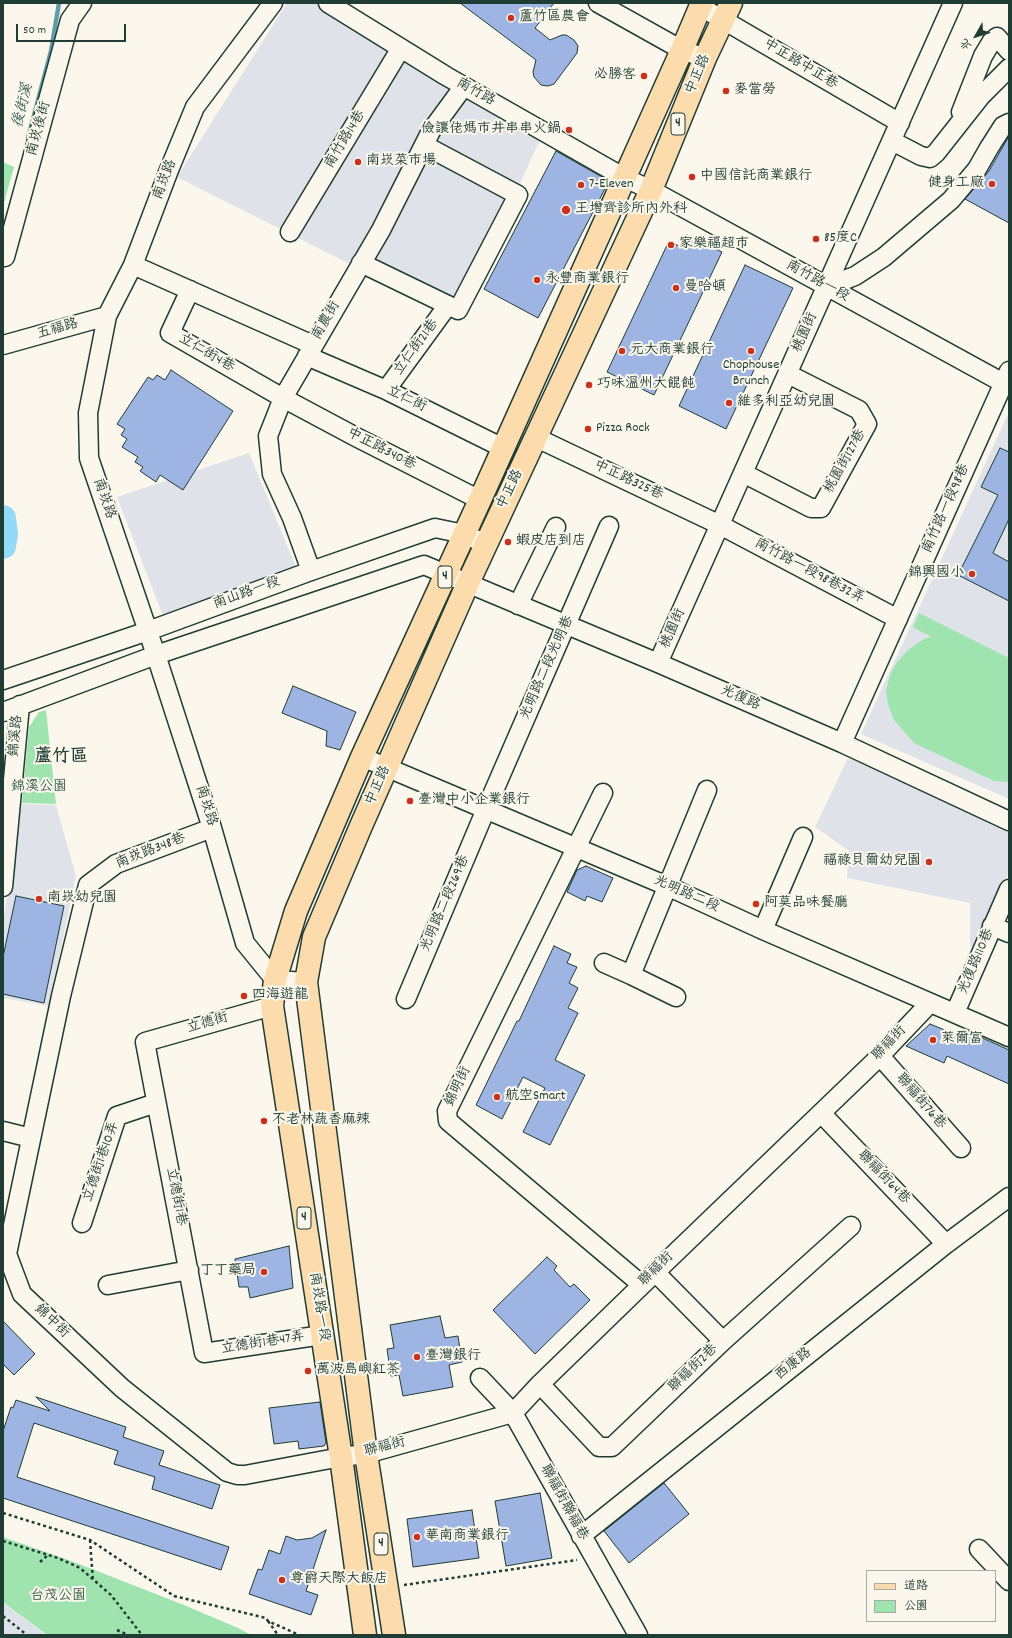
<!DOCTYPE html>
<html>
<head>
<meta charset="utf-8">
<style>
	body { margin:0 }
	#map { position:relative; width:1012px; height:1638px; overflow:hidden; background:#fbf7ec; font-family:Dekko,"LXGW WenKai TC",sans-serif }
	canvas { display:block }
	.frame { position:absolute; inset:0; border:4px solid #1f3d34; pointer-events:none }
	.legend { position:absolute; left:866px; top:1570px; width:130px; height:52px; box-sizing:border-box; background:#fbf7ec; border:1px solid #a3ada2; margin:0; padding:5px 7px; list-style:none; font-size:12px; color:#1f3d34 }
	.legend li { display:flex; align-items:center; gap:8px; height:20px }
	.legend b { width:20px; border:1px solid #a3ada2 }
	.north { position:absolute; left:956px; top:16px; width:40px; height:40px; -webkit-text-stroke:3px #fbf7ec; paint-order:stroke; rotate:231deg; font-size:11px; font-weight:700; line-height:16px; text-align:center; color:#1f3d34 }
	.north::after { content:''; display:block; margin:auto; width:14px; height:18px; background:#1f3d34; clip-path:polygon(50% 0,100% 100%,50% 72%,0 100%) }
	.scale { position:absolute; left:16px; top:24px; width:110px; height:18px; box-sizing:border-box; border:2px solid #1f3d34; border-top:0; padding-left:5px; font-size:12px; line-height:14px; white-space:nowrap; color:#1f3d34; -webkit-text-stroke:3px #fbf7ec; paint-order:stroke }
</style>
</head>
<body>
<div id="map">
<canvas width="1012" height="1638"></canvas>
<div class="frame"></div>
<ul class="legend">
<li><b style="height:5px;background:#fcdcac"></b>道路</li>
<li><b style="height:11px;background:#9fe4af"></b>公園</li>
</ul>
<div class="north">北</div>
<div class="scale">50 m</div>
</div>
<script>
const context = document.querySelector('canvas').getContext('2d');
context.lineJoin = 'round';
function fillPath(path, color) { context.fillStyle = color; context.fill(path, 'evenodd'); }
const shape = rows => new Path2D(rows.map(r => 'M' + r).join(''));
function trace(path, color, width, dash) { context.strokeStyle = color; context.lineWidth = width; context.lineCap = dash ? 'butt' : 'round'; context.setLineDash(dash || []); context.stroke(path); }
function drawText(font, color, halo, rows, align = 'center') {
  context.font = font + ' Dekko,"LXGW WenKai TC",sans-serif'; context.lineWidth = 4; context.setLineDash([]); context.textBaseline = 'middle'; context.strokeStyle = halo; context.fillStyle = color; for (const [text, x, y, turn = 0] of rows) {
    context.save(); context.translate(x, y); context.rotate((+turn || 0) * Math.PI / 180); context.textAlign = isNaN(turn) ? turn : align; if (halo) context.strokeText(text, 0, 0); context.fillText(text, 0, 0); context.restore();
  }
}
const built = shape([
	[287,3,323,3,544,135,536,148,459,319,177,177],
	[1008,414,1009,415,1009,799,861,734],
	[249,453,296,567,165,621,117,497],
	[848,758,1009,828,1009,872,975,944,970,947,970,903,847,878,849,851,815,827],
	[22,804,56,805,76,876,49,1006,3,998,3,922],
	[3,1602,46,1635,3,1635]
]);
const green = shape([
	[3,162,14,167,3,206],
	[919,613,1009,658,1009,782,994,781,914,743,894,720,888,704,886,691,890,675,897,662,908,650,924,639,931,637,913,627],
	[46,710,56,804,22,803,29,727,39,712],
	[3,1537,74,1562,184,1605,238,1628,251,1635,47,1635,3,1602]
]);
const stream = shape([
	[28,138,51,51,59,3]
]);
const river = shape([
	[3,518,5,534,3,546]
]);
const building = shape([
	[460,3,554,3,535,28,550,40,562,35,566,35,574,40,578,46,577,53,554,84,548,86,541,85,534,77,533,72,536,60,460,3],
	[1009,136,1009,223,965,199,989,171,1009,136],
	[556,151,609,181,538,318,484,289,556,151],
	[687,235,722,252,654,395,607,372,669,241,681,247,687,235],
	[745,265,793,288,726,429,679,406,745,265],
	[171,370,233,411,183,490,160,475,156,482,140,471,143,467,135,462,138,457,122,447,127,439,121,435,125,429,117,424,148,377,153,380,157,375,165,380,171,370],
	[1000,448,1009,452,1009,519,993,553,1009,562,1009,601,958,575,998,495,981,487,1000,448],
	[293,686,356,712,340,750,326,746,327,731,282,713,293,686],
	[586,866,613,878,602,902,587,896,585,901,567,892,577,870,586,866],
	[16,896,64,906,44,1003,3,994,3,957,16,896],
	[554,946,571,954,567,963,577,967,569,983,578,988,568,1008,578,1013,555,1060,585,1075,550,1145,523,1132,545,1088,523,1077,502,1119,476,1105,517,1021,519,1021,554,946],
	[930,1024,962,1037,965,1030,1009,1050,1009,1084,947,1056,944,1063,906,1046,930,1024],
	[289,1246,293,1288,250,1298,248,1287,239,1287,235,1259,289,1246],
	[547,1257,557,1266,554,1270,570,1287,574,1284,590,1300,535,1354,493,1310,547,1257],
	[440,1316,445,1338,458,1336,462,1362,449,1365,453,1387,403,1396,399,1375,391,1376,387,1349,394,1348,390,1325,440,1316],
	[3,1321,35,1354,14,1375,3,1364,3,1321],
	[36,1397,126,1427,123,1437,164,1451,159,1465,220,1485,212,1509,152,1489,155,1477,114,1464,118,1451,34,1423,17,1477,229,1547,221,1570,3,1498,3,1431,11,1407,13,1408,16,1400,50,1411,36,1397],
	[320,1402,326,1443,324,1446,299,1449,298,1441,274,1444,269,1408,320,1402],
	[664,1483,689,1514,629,1563,604,1531,664,1483],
	[540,1493,552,1558,506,1566,495,1501,540,1493],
	[472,1510,479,1558,413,1567,407,1519,472,1510],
	[326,1530,306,1591,318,1595,311,1615,249,1594,258,1569,262,1570,269,1550,280,1554,286,1536,297,1540,312,1538,326,1530]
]);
const path = shape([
	[3,1513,90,1540,174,1596,266,1618,268,1621,299,1635],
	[90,1540,93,1581],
	[3,1541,58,1558,80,1568,111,1595,142,1635],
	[40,1562,48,1555],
	[404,1585,577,1560],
	[3,1616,27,1635],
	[268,1621,278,1635],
	[117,1630,128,1635]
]);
const minor = shape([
	[273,3,195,107,169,170,133,265,107,316,88,413,89,458,156,655,212,828,245,943,275,980,306,982],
	[328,3,446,76,625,178,651,190,1009,386],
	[598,3,682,50,705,58],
	[701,7,900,123],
	[961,112,983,56,992,41,997,37,1009,51],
	[892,141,921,156,930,158,936,153,981,96,1009,68],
	[290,232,401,48],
	[5,257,70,20,82,3],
	[361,263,458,310,518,195,424,145],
	[133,265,313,345],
	[826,287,855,276,884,257,951,200,977,169,989,148,1003,126,1009,123],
	[190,290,170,333,283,398,356,437,480,500],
	[3,345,107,316],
	[307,356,386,390,503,448],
	[386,390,448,305],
	[537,438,720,525,898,619],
	[743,473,811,508,821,508,867,424,859,410,788,374],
	[311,571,292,518,272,474,268,436,283,398,381,230,431,131,464,86],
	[518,605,556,527],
	[658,663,953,3],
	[3,680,148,631,311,571,435,528,464,534,486,544],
	[3,712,156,655,424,565,658,663,842,743,1009,821],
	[842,743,1009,371],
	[362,757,667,886,763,930,1009,1037],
	[603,793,447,1111,448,1121,642,1285],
	[212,828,116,864,88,885,61,996,7,1254,22,1294,122,1388,227,1472,237,1475,245,1475,341,1457,366,1454,513,1413,540,1384,642,1285,874,1062,930,1003],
	[3,887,20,705],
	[992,926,1009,933],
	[763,930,803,837],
	[604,963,631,975,676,997],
	[631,975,707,790],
	[406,999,486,809,609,526],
	[272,1006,145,1042,204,1353,322,1335],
	[955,1013,1009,889],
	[880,1056,961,1148],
	[821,1113,946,1244],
	[3,1131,31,1138],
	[82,1223,117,1116,156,1103],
	[655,1272,723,1341],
	[108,1285,189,1270],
	[480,1378,513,1413,638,1635],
	[540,1384,599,1447,612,1447,723,1341,851,1226],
	[581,1536,946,1244,1009,1197],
	[979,1549,1009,1581]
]);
const major = shape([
	[365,1635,341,1457,272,1006,275,980,296,911,362,757,480,500,682,50,702,3],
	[394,1635,366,1454,306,982,314,937,361,826,468,583,651,190,705,58,731,3]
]);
const markers = [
	[511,18,4,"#c8321e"],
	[644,76,4,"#c8321e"],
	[726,91,4,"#c8321e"],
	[569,130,4,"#c8321e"],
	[358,162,4,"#c8321e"],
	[692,177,4,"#c8321e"],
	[992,184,4,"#c8321e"],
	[581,185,4,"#c8321e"],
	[566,210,5,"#c8321e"],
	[816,239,4,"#c8321e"],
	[671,245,4,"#c8321e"],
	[537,280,4,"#c8321e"],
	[676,288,4,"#c8321e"],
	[622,351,4,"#c8321e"],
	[751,351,4,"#c8321e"],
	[589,385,4,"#c8321e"],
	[729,403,4,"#c8321e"],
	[588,429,4,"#c8321e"],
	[508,542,4,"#c8321e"],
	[972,574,4,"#c8321e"],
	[410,801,4,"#c8321e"],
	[929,862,4,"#c8321e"],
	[39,899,4,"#c8321e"],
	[756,904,4,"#c8321e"],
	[244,996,4,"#c8321e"],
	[933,1040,4,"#c8321e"],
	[497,1097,4,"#c8321e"],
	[264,1121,4,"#c8321e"],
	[264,1272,4,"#c8321e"],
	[417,1357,4,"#c8321e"],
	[308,1371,4,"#c8321e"],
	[417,1537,4,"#c8321e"],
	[282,1580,4,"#c8321e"]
];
const shields = [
	[678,124,14],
	[445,577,14],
	[304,1218,14],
	[381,1544,14]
];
const shieldNames = [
	["4",678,124],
	["4",445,577],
	["4",304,1218],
	["4",381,1544]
];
const poiNames = [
	["蘆竹區農會",519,18],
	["必勝客",636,76,"right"],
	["麥當勞",734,91],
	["儉讓佬媽市井串串火鍋",561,130,"right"],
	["南崁菜市場",366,162],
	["中國信託商業銀行",700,177],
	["健身工廠",984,184,"right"],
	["7-Eleven",589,185],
	["王增齊診所內外科",575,210],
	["85度C",824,239],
	["家樂福超市",679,245],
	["永豐商業銀行",545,280],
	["曼哈頓",684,288],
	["元大商業銀行",630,351],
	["Chophouse",751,366,"center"],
	["Brunch",751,382,"center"],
	["巧味溫州大餛飩",597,385],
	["維多利亞幼兒園",737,403],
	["Pizza Rock",596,429],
	["蝦皮店到店",516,542],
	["錦興國小",964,574,"right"],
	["臺灣中小企業銀行",418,801],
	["福祿貝爾幼兒園",921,862,"right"],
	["南崁幼兒園",47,899],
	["阿莫品味餐廳",764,904],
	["四海遊龍",252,996],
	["萊爾富",941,1040],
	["航空Smart",505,1097],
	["不老林蔬香麻辣",272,1121],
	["丁丁藥局",256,1272,"right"],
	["臺灣銀行",425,1357],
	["萬波島嶼紅茶",316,1371],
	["華南商業銀行",425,1537],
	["尊爵天際大飯店",290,1580]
];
const streetNames = [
	["中正路中正巷",800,65,31],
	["中正路",699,75,-67],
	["南竹路",475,93,29],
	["南崁後街",40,129,-75],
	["南竹路14巷",346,140,-59],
	["南崁路",166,180,-69],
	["南竹路一段",817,282,29],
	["南農街",327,321,-60],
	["五福路",58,330,-16],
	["桃園街",806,333,-66],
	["立仁街21巷",417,348,-54],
	["立仁街4巷",206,354,30],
	["立仁街",406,400,26],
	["中正路340巷",381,450,27],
	["桃園街127巷",846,462,-61],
	["中正路325巷",628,481,25],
	["中正路",511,490,-64],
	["南崁路",103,499,71],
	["南竹路一段98巷",947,509,-66],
	["南竹路一段98巷32弄",809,572,28],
	["南山路一段",247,594,-20],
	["桃園街",674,629,-66],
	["光明路二段光明巷",548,668,-66],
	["光復路",740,699,24],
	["錦溪路",17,736,-85],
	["中正路",379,786,-66],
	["南崁路",205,806,72],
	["南崁路348巷",151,852,-22],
	["光明路二段",686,895,24],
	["光明路二段269巷",446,904,-67],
	["光復路110巷",977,962,-67],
	["立德街",208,1024,-16],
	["聯福街",890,1044,-46],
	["錦明街",459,1087,-65],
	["聯福街76巷",920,1102,49],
	["立德街1巷10弄",102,1162,-71],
	["聯福街64巷",883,1178,46],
	["立德街1巷",175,1197,79],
	["聯福街",657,1270,-44],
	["南崁路一段",318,1307,81],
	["錦中街",51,1322,43],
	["立德街1巷47弄",263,1344,-9],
	["西康路",794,1365,-39],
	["聯福街2巷",694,1369,-44],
	["聯福街",385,1448,-14],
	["聯福街聯福巷",563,1503,61]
];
const parkNames = [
	["錦溪公園",39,788],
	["台茂公園",58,1597]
];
const waterNames = [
	["後街溪",24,106,-76]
];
const districtNames = [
	["蘆竹區",61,759]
];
fillPath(built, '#dfe3e9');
fillPath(green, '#9fe4af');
trace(stream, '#659ba8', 4.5);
trace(river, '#94d9f6', 26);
fillPath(building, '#9eb4e2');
trace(building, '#1f3d34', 1);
trace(minor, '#1f3d34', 21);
trace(major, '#1f3d34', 25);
trace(path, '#1f3d34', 2.5, [3, 3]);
trace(minor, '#fbf7ec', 18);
trace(major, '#fcdcac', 22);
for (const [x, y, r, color] of markers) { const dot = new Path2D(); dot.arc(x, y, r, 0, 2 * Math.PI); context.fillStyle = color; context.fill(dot); trace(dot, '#fbf7ec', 1.5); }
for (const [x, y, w] of shields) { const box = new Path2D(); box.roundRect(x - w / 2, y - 11, w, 22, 3); context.fillStyle = '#fbf7ec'; context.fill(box); trace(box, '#1f3d34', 1); }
drawText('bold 13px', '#1f3d34', null, shieldNames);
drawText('14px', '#1f3d34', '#fbf7ec', poiNames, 'left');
drawText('14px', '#1f3d34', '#fbf7ec', streetNames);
drawText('14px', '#395e4d', '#fbf7ec', parkNames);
drawText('italic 15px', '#365c5b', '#fbf7ec', waterNames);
drawText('bold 18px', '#1f3d34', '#fbf7ec', districtNames);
</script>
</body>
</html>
